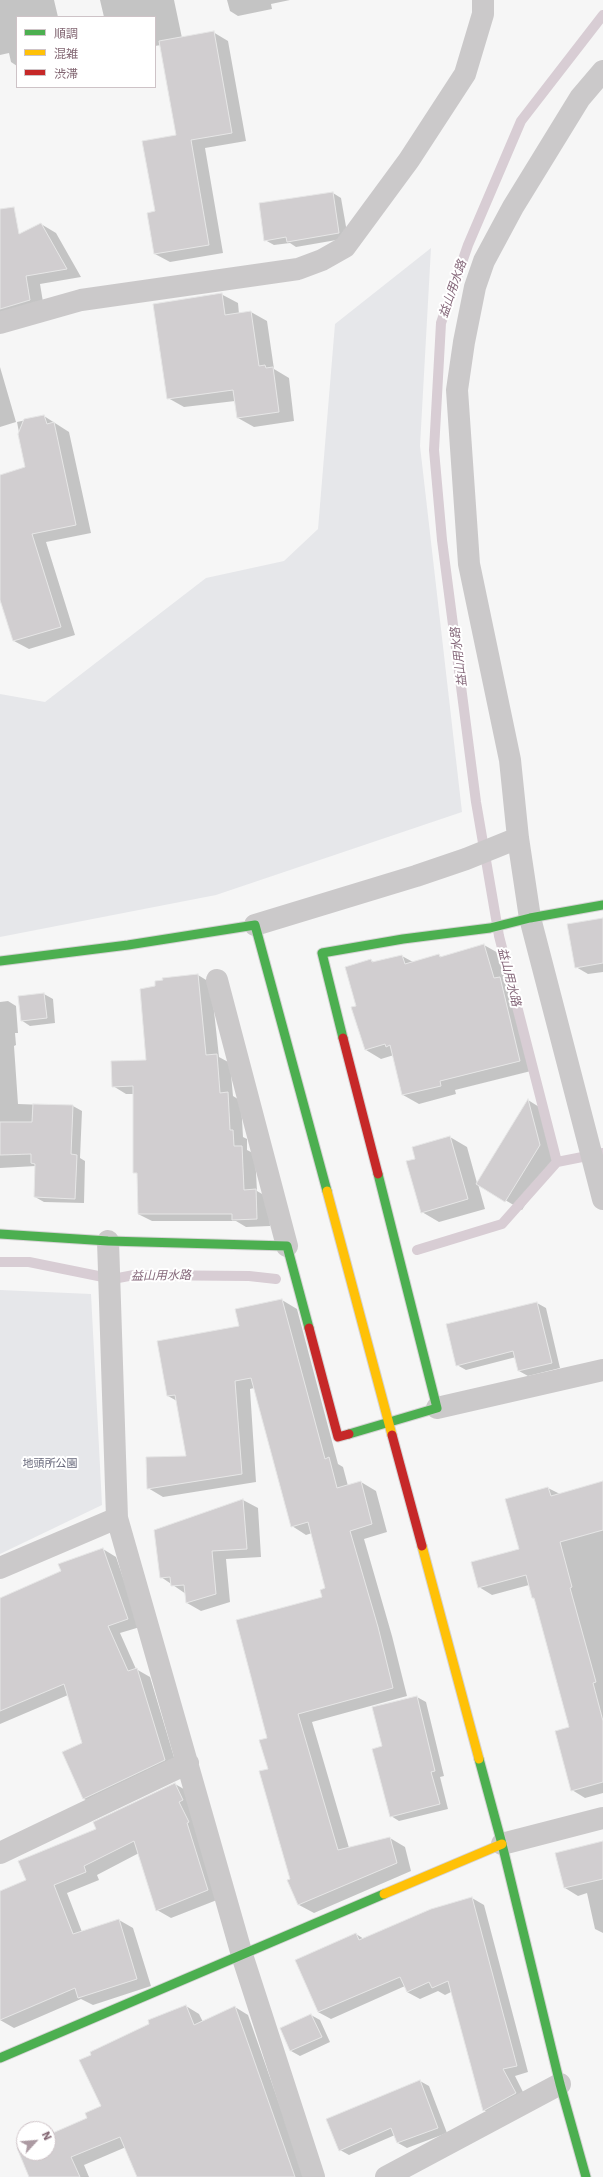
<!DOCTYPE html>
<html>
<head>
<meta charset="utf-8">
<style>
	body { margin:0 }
	#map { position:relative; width:603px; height:2177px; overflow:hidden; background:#f6f6f6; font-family:"Work Sans","Noto Sans JP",sans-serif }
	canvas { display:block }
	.legend { position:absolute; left:16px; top:16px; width:140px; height:72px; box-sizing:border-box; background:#fff; border:1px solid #cec3c7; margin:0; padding:5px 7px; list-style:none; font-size:12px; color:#846874 }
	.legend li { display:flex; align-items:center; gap:8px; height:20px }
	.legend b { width:20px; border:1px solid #cec3c7 }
	.north { position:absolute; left:16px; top:2121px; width:40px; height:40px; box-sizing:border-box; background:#fff; border:1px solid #cec3c7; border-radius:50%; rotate:64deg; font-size:11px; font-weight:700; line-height:16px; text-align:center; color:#846874 }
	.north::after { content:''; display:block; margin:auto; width:14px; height:18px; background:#ac9aa2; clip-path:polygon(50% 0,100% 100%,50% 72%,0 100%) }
</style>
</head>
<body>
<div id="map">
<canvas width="603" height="2177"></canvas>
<ul class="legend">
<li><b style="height:5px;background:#4caf50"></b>順調</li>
<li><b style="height:5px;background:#ffc107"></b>混雑</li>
<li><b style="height:5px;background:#c62828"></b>渋滞</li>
</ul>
<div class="north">N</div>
</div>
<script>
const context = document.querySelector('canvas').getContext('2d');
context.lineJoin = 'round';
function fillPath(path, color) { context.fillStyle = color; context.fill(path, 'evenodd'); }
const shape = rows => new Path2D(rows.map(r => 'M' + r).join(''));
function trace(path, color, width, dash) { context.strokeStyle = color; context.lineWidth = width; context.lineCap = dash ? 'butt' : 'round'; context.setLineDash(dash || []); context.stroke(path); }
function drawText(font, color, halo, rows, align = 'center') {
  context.font = font + ' "Work Sans","Noto Sans JP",sans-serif'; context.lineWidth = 4; context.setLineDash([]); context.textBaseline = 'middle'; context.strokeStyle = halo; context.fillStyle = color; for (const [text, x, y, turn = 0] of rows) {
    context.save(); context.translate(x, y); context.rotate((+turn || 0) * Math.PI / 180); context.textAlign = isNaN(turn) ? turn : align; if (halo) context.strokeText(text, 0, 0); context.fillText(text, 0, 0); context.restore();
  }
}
const green = shape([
	[431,248,420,446,462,812,216,895,0,937,0,694,45,702,206,578,284,561,318,529,335,324],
	[0,1290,91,1294,102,1505,0,1554]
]);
const shadow = shape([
	[0,0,54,0,58,17,17,17,17,66,11,62,9,53,0,55],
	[100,0,174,0,182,38,213,32,228,41,246,141,205,148,223,253,170,262,155,254,156,212,177,136,161,45,155,46,155,17,104,17],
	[227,0,290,0,271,4,272,9,238,16,230,11],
	[333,193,341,198,348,238,296,247,290,243,274,245,265,240],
	[41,224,56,233,81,277,40,284,44,308,0,323,0,244],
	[221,294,238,303,239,314,251,312,267,321,274,369,289,378,294,421,254,427,238,418,235,401,184,407,168,398],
	[0,367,16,422,0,427],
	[44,416,69,432,91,533,46,542,75,635,29,649,14,641,0,597,0,476,26,468,17,422],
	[603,919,603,972,588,974,576,967],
	[484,945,500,954,508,983,515,987,535,1070,455,1090,456,1094,419,1104,403,1095,394,1055,381,1059,366,1050,358,1006,371,960,374,962,402,956,413,962,439,955,443,958],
	[198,975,211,983,219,1057,230,1063,233,1096,241,1101,243,1137,247,1139,247,1150,255,1154,257,1191,269,1198,270,1226,246,1227,236,1221,152,1221,138,1214,138,1174,134,1172,134,1094,126,1094,113,1086,147,1061,156,987],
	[44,994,53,999,55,1023,30,1026,21,1020],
	[8,1001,16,1006,18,1033,15,1033,16,1045,14,1046,18,1104,73,1106,82,1111,80,1158,85,1161,84,1203,44,1202,35,1197,36,1166,0,1168,0,1002],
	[528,1100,544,1110,557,1154,522,1210,478,1184,485,1209,439,1222,422,1212,450,1137,467,1147,477,1183],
	[282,1300,297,1309,338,1464,343,1467,348,1486,361,1482,376,1491,387,1532,364,1539,392,1636,407,1696,312,1722,349,1848,390,1838,405,1847,411,1871,314,1913,299,1905,291,1880,269,1769,269,1738,327,1589,312,1533,306,1535,292,1526,254,1388,250,1389,256,1482,163,1497,148,1488,187,1457,177,1401,168,1396,240,1327],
	[537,1303,546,1308,560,1368,528,1376,519,1371,516,1357,466,1370,457,1365],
	[603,1482,603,1793,585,1798,572,1790,570,1728,535,1599,533,1598,529,1585,492,1595,479,1587,521,1550,548,1488,560,1494],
	[243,1500,258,1508,261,1557,226,1559,230,1602,201,1611,187,1603,186,1594,161,1577,155,1531],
	[103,1549,116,1557,140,1627,120,1633,136,1669,150,1677,177,1767,97,1806,84,1799,64,1752,83,1744,68,1695,0,1724,0,1600,62,1572],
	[417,1697,426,1702,444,1776,440,1777,448,1809,399,1821,391,1816,383,1747,374,1708],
	[175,1784,189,1792,222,1898,171,1918,157,1910,139,1853,97,1875,99,1880,67,1893,82,1932,119,1920,133,1928,151,1986,93,2005,81,1999,14,2028,0,2020,0,1892,27,1881,97,1829],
	[603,1841,603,1933,595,1929,587,1893,578,1896,565,1888],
	[472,1898,484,1905,528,2072,515,2076,527,2100,496,2117,484,2110,451,1992,445,1995,438,1991,420,1999,407,1992,405,1986,331,2019,318,2012,356,1934,364,1939],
	[186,2006,199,2014,203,2022,235,2007,248,2015,305,2177,139,2177,126,2147,84,2165,89,2177,31,2177,18,2149,24,2146,24,2153,48,2153,48,2136,88,2119,102,2107],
	[311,2015,320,2020,330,2042,300,2056,291,2051,281,2029],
	[420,2081,429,2086,447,2133,407,2148,398,2143,395,2135,349,2155,340,2150,327,2120]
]);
const stream = shape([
	[557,1162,499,936,476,802,442,540,434,450,441,323,468,245,521,121,603,15],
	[557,1162,603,1153],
	[417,1250,502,1224,557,1162],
	[0,1262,29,1262,113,1279,134,1275,249,1276,276,1279]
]);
const building = shape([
	[214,31,232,133,191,140,209,245,154,254,147,213,155,211,142,141,176,135,159,41,214,31],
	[333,192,339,233,287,242,286,237,264,241,259,203,333,192],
	[14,207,19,234,41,223,67,269,26,276,30,300,0,309,0,209,14,207],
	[222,293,225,315,251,311,259,366,265,365,266,368,273,367,279,412,237,418,233,390,167,399,153,304,222,293],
	[44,415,47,424,54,422,76,525,32,534,61,627,13,641,0,600,0,475,25,467,18,434,24,419,44,415],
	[603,918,603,963,575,968,567,924,603,918],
	[484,944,494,978,500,977,520,1061,440,1081,441,1086,402,1095,390,1045,386,1047,385,1044,365,1050,351,1007,356,1006,345,967,371,959,372,962,402,955,405,964,439,954,440,957,484,944],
	[198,974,206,1055,217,1054,220,1093,228,1092,230,1130,233,1130,234,1146,242,1146,244,1190,256,1189,257,1219,232,1220,232,1214,138,1214,137,1173,133,1173,133,1086,112,1087,111,1061,146,1060,140,989,155,986,155,981,163,980,162,978,198,974],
	[44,993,47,1018,21,1021,18,996,44,993],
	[528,1099,540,1145,505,1202,476,1184,528,1099],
	[33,1104,73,1105,71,1154,77,1155,75,1199,34,1197,35,1164,31,1163,31,1154,0,1155,0,1122,32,1122,33,1104],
	[450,1136,468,1199,421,1213,406,1161,415,1159,412,1147,450,1136],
	[282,1299,325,1459,329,1457,337,1488,361,1481,372,1524,350,1531,378,1627,393,1688,298,1714,338,1850,390,1837,397,1863,298,1905,287,1880,290,1879,259,1771,268,1769,259,1740,267,1738,236,1620,322,1597,320,1590,325,1588,308,1522,291,1527,251,1378,235,1381,242,1474,147,1489,146,1457,186,1456,175,1395,167,1396,157,1341,239,1326,235,1309,282,1299],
	[537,1302,552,1363,518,1371,513,1351,456,1366,446,1324,537,1302],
	[603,1481,603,1530,560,1542,572,1587,570,1588,596,1682,593,1683,603,1721,603,1782,571,1791,555,1731,569,1727,534,1598,532,1598,526,1575,478,1588,471,1562,519,1549,505,1499,548,1487,551,1496,603,1481],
	[243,1499,247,1549,212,1551,216,1594,186,1603,184,1585,171,1586,170,1577,160,1578,154,1530,243,1499],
	[103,1548,128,1619,108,1626,128,1671,137,1668,165,1760,83,1799,62,1752,82,1743,64,1684,0,1711,0,1598,61,1571,58,1564,103,1548],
	[417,1696,435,1771,431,1772,440,1804,390,1817,372,1749,382,1746,372,1707,417,1696],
	[175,1783,183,1800,179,1802,189,1822,187,1823,208,1890,156,1911,134,1841,84,1866,86,1872,54,1885,73,1934,119,1919,137,1979,78,1998,75,1988,0,2020,0,1891,26,1880,18,1861,96,1829,93,1822,175,1783],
	[603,1841,603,1879,564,1888,555,1853,603,1841],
	[472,1897,517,2066,503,2069,516,2093,483,2111,448,1981,432,1988,429,1982,407,1992,400,1977,318,2012,295,1960,356,1933,359,1940,431,1909,472,1897],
	[186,2005,194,2025,235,2006,295,2177,137,2177,120,2137,71,2157,80,2177,29,2177,17,2148,24,2145,24,2153,48,2153,48,2135,87,2118,85,2113,101,2106,79,2060,91,2055,90,2052,149,2024,148,2020,186,2005],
	[311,2014,322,2037,290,2051,280,2028,311,2014],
	[420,2080,438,2128,397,2143,391,2128,339,2151,326,2119,420,2080]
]);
const street = shape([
	[603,71,580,98,513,207,484,261,475,287,464,342,457,390,469,564,510,760,518,838,530,918,603,1199],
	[0,323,81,300,298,269,322,260,345,247,409,160,465,74,483,14,483,0],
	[255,925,416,876,466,859,518,838],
	[217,980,287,1246],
	[108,1241,117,1518,242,1955,314,2177],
	[437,1408,603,1370],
	[0,1568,117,1518],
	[502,1844,603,1818],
	[0,1853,188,1763],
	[386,2177,560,2084]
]);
const fast = shape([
	[0,961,128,945,255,925,327,1191],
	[343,1038,322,953,403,939,490,928,530,918,603,905],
	[0,1234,108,1241,287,1246,309,1328],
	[349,1434,437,1408,378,1174],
	[479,1759,502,1844,560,2084,586,2177],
	[0,2058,384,1894]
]);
const slow = shape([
	[327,1191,392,1435],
	[422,1546,479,1759],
	[384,1894,502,1844]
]);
const jam = shape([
	[343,1038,378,1174],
	[309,1328,338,1437,349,1434],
	[392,1435,422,1546]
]);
const parkNames = [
	["地頭所公園",50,1464]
];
const waterNames = [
	["益山用水路",453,289,-71],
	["益山用水路",459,657,-97],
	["益山用水路",509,977,76],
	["益山用水路",161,1276,-1]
];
fillPath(green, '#e6e7ea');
fillPath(shadow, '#0003');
trace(stream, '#d8cdd4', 10);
fillPath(building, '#d1ced0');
trace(building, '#e6e6e6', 1);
trace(fast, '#d5d3d4', 11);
trace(slow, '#d5d3d4', 11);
trace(jam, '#d5d3d4', 11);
trace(street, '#cbc9ca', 22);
trace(fast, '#4caf50', 9);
trace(slow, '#ffc107', 9);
trace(jam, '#c62828', 9);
drawText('11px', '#67687b', '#fff', parkNames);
drawText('italic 12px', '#86697b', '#fff', waterNames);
</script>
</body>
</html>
